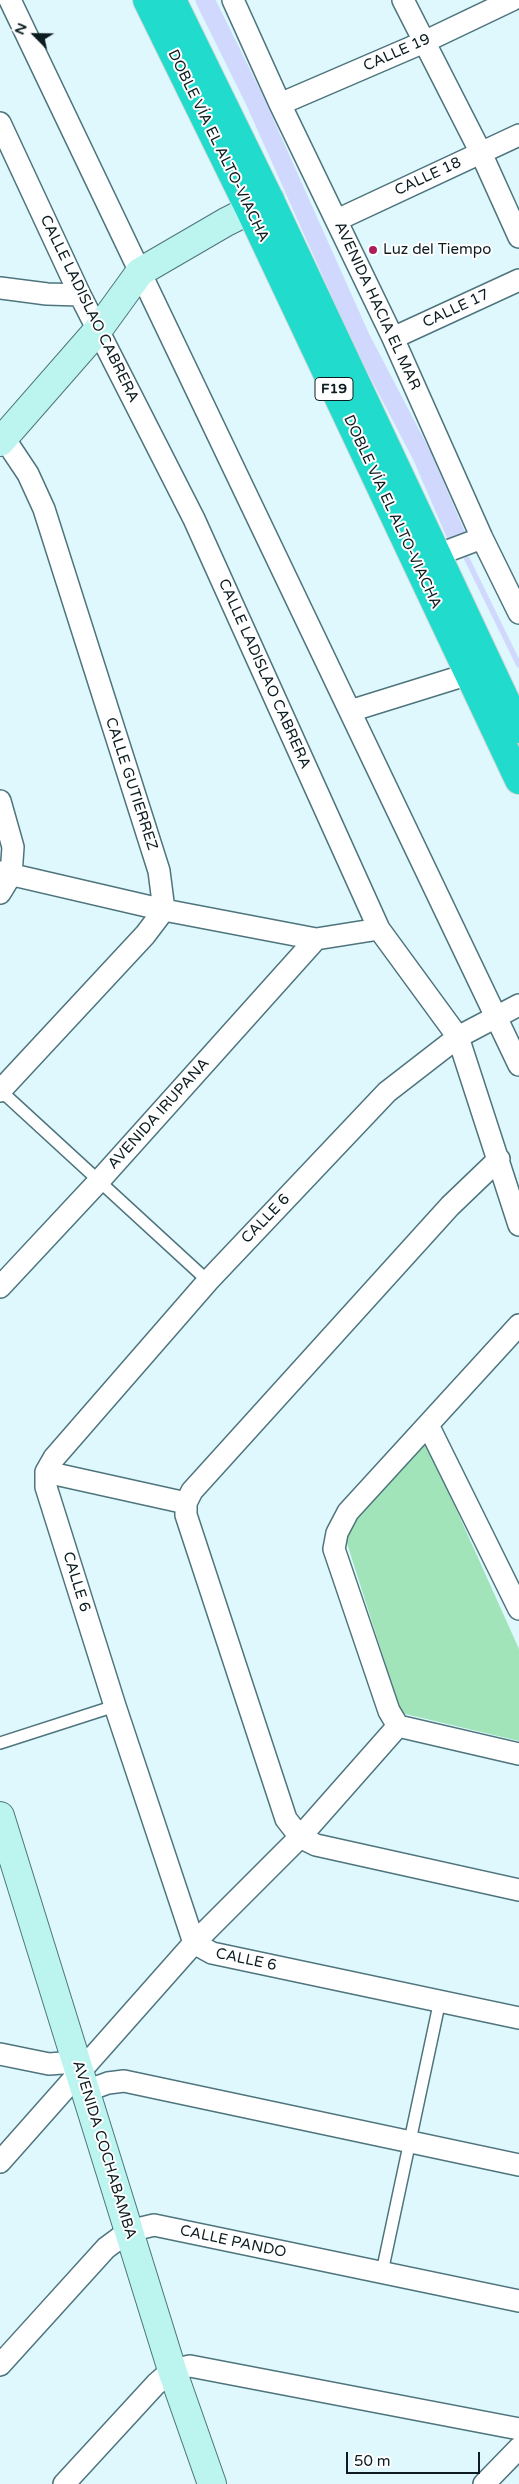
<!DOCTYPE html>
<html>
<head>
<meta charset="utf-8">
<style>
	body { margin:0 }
	#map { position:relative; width:519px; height:2484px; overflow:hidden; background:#dff8fe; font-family:"Varela Round",sans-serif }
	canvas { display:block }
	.north { position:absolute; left:10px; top:10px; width:50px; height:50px; -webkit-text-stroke:4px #fff; paint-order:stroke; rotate:293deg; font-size:14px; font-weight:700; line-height:20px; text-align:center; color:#0c1c20 }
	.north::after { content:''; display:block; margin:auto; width:18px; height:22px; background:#0c1c20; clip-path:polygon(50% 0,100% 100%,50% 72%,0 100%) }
	.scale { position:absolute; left:346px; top:2452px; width:134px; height:22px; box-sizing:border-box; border:2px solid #0c1c20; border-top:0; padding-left:6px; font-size:15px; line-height:18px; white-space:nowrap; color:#0c1c20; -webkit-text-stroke:4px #fff; paint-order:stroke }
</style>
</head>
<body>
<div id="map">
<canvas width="519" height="2484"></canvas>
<div class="north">N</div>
<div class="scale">50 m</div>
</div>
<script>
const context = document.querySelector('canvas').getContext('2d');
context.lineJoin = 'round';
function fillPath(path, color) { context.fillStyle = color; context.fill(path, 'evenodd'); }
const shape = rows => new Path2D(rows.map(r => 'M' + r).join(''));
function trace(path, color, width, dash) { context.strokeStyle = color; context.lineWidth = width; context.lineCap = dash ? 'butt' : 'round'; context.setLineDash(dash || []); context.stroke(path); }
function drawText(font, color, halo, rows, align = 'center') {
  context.font = font + ' "Varela Round",sans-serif'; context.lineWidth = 4; context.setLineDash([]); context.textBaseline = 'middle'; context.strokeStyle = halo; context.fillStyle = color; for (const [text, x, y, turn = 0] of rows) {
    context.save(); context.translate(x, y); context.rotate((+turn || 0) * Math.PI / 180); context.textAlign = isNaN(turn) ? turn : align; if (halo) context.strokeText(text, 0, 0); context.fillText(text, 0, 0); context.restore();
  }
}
const green = shape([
	[426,1442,519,1649,519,1741,401,1713,344,1534]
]);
const stream = shape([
	[467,559,519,665]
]);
const canal = shape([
	[205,0,254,99,361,339,422,456,456,535]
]);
const lane = shape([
	[0,1090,208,1281],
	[0,1743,115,1706],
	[382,2272,440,2000]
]);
const street = shape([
	[10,0,519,1065],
	[233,0,280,104,393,338,482,538,519,613],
	[403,0,481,153,519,237],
	[280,104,424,42,512,0],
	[0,123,80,295,194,519,379,929,458,1037,519,1225],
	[337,220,519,135],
	[0,288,47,294,80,295],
	[393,338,519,280],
	[0,436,4,438,28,474,44,509,159,871,164,910,145,935,0,1091],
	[437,555,482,538],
	[350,711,469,674],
	[0,801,13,847,11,875,0,893],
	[0,872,164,910,316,939,379,929],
	[519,1005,458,1037,387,1092,208,1281,54,1458,46,1472,46,1487,115,1706,194,1943,212,1953,519,2018],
	[499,1159,450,1206,192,1491,186,1503,186,1515,286,1819,300,1837,316,1845,519,1890],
	[0,1287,99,1181,316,939],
	[519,1325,348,1512,337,1533,334,1549,389,1711,398,1726,519,1754],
	[428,1425,519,1609],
	[46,1472,186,1503],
	[0,2054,49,2064,62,2063,76,2058],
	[86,2091,108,2083,124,2081,519,2165],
	[0,2162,194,1943,300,1837,398,1726],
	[0,2365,106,2248,129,2231,154,2225,519,2301],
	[64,2484,156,2384,172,2370,190,2366,519,2429],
	[484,2484,519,2448]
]);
const secondary = shape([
	[0,442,98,330,140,272,226,222,270,200],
	[0,1816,172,2370,212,2484]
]);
const highway = shape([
	[147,0,250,210,519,780],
	[172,0,270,200,519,729]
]);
const markers = [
	[373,250,5,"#ac1d59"]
];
const shields = [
	[334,389,38]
];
const shieldNames = [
	["F19",334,389]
];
const streetNames = [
	["CALLE 19",397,53,-24],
	["DOBLE VÍA EL ALTO-VIACHA",218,146,64],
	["CALLE 18",428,177,-25],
	["AVENIDA HACIA EL MAR",377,306,65],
	["CALLE LADISLAO CABRERA",89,309,64],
	["CALLE 17",456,309,-25],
	["DOBLE VÍA EL ALTO-VIACHA",392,512,65],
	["CALLE LADISLAO CABRERA",264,674,66],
	["CALLE GUTIERREZ",131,784,72],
	["AVENIDA IRUPANA",159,1114,-48],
	["CALLE 6",266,1219,-46],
	["CALLE 6",76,1582,73],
	["CALLE 6",246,1960,12],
	["AVENIDA COCHABAMBA",104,2150,73],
	["CALLE PANDO",233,2242,12]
];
const poiNames = [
	["Luz del Tiempo",383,250]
];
fillPath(green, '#a2e4ba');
trace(stream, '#d0d9fd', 5.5);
trace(canal, '#d0d9fd', 19);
trace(lane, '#4e747d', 14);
trace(street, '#4e747d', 24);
trace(secondary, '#4e747d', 30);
trace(highway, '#d3d6d7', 30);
trace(lane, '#fff', 11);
trace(street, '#fff', 21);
trace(secondary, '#bcf4f0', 28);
trace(highway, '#21dccc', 28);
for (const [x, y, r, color] of markers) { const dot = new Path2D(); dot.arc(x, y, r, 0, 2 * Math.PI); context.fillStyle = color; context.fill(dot); trace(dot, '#fff', 2); }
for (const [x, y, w] of shields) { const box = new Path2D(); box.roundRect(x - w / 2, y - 11.5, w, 23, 4); context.fillStyle = '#fff'; context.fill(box); trace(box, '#0c1c20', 1); }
drawText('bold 14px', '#0c1c20', null, shieldNames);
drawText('15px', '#0c1c20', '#fff', streetNames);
drawText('15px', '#0c1c20', '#fff', poiNames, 'left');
</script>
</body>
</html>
